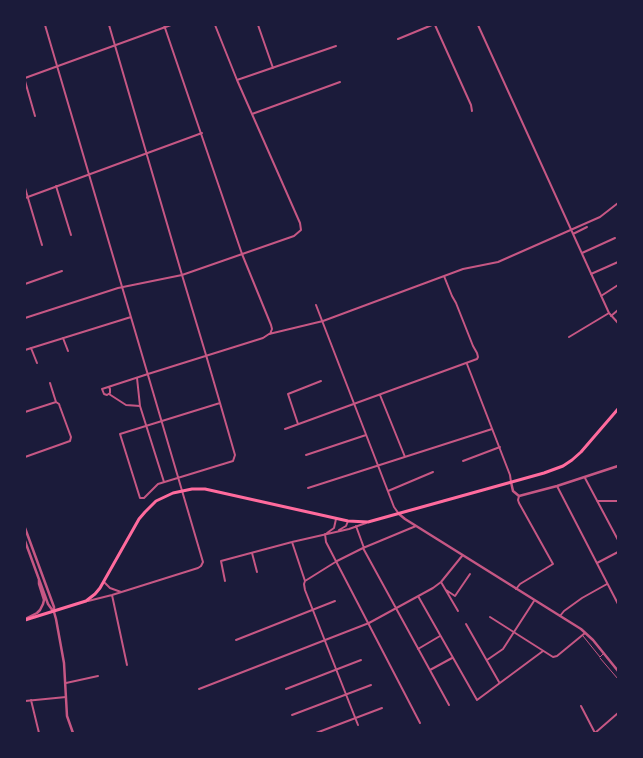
<!DOCTYPE html>
<html>
<head>
<meta charset="utf-8">
<style>
	body { margin:0 }
	#map { position:relative; width:643px; height:758px; overflow:hidden; background:#1b1b3a; font-family:Montserrat,sans-serif }
	canvas { display:block }
	.frame { position:absolute; inset:0; border:26px solid #1b1b3a; pointer-events:none }
</style>
</head>
<body>
<div id="map">
<canvas width="643" height="758"></canvas>
<div class="frame"></div>
</div>
<script>
const context = document.querySelector('canvas').getContext('2d');
context.lineJoin = 'round';
const shape = rows => new Path2D(rows.map(r => 'M' + r).join(''));
function trace(path, color, width, dash) { context.strokeStyle = color; context.lineWidth = width; context.lineCap = dash ? 'butt' : 'round'; context.setLineDash(dash || []); context.stroke(path); }
const service = shape([
	[583,636,600,657,603,654],
	[600,658,618,679]
]);
const minor = shape([
	[45,25,203,562,201,566,198,568,112,595,88,601],
	[109,25,182,275,206,355,220,403,235,455,233,461,158,484,144,498,140,498,120,434,220,403],
	[164,25,242,254,271,325,272,329,270,334],
	[258,25,273,68],
	[435,25,471,105,472,111],
	[478,25,609,313,618,323],
	[398,39,432,25],
	[25,78,171,25],
	[237,80,336,46],
	[25,81,35,116],
	[252,114,340,82],
	[56,186,71,235],
	[25,188,42,245],
	[25,198,202,133],
	[573,234,587,227],
	[582,253,615,238],
	[591,274,618,262],
	[25,284,62,271],
	[601,296,618,285],
	[316,305,394,507,399,514],
	[611,316,618,310],
	[25,318,118,288,182,275,294,236,301,230,300,223,237,80,215,25],
	[569,337,609,313],
	[63,338,68,351],
	[31,348,37,363],
	[25,350,131,317],
	[467,364,510,475,511,482],
	[137,378,140,406,164,482],
	[109,387,110,389,110,393,107,395,104,394,102,389,148,374,263,338,269,334,323,321,463,269,498,262,600,217,618,203],
	[109,394,126,405,140,406],
	[380,395,405,457],
	[25,412,56,402,50,383],
	[298,424,288,394,321,381],
	[285,429,477,359,478,357,477,353,473,346,456,303,452,296,444,276],
	[306,455,366,435],
	[25,457,70,441,71,437,60,407,59,404,56,402],
	[463,461,500,447],
	[585,478,618,540],
	[557,486,618,604],
	[308,488,492,429],
	[388,491,433,472],
	[597,501,618,501],
	[356,526,364,548],
	[339,530,346,526,348,521],
	[327,533,334,528,336,519],
	[325,534,326,542,420,723],
	[292,542,305,581,337,561,363,548,416,526],
	[363,548,449,705],
	[252,553,257,572],
	[597,563,618,552],
	[225,581,221,561,292,542,349,529,366,523],
	[305,581,304,584,305,590,358,725],
	[104,582,110,588,121,592],
	[441,582,458,611],
	[516,589,520,584,553,564,519,503,518,500,519,496],
	[446,590,455,596,470,574],
	[112,595,127,665],
	[418,596,477,700,543,651],
	[560,616,564,611,582,598,607,584],
	[490,617,553,657,557,656,585,633],
	[466,624,499,682],
	[236,640,335,601],
	[418,649,440,636],
	[487,660,503,649,534,601],
	[430,670,452,658],
	[66,683,98,676],
	[199,689,369,623,433,588,441,582,462,556],
	[286,689,361,660],
	[31,700,39,733],
	[25,701,66,697],
	[581,706,595,733,618,713],
	[292,715,371,685],
	[316,733,382,708]
]);
const tertiary = shape([
	[511,482,513,491,519,496,557,486,618,466],
	[399,514,405,519,581,629,593,640,618,671],
	[25,528,54,607,54,612,56,619,64,663,67,716,73,733],
	[25,541,48,604,53,611],
	[25,619,37,613,40,610,43,604,44,600,39,584,39,580]
]);
const secondary = shape([
	[25,620,86,601,95,594,100,588,139,519,145,512,156,501,173,493,192,489,205,489,348,521,368,522,544,473,563,466,572,460,581,452,618,409]
]);
trace(service, '#c65784', 1);
trace(minor, '#c65784', 2);
trace(tertiary, '#c65784', 2.5);
trace(secondary, '#ff6b9d', 3);
</script>
</body>
</html>
